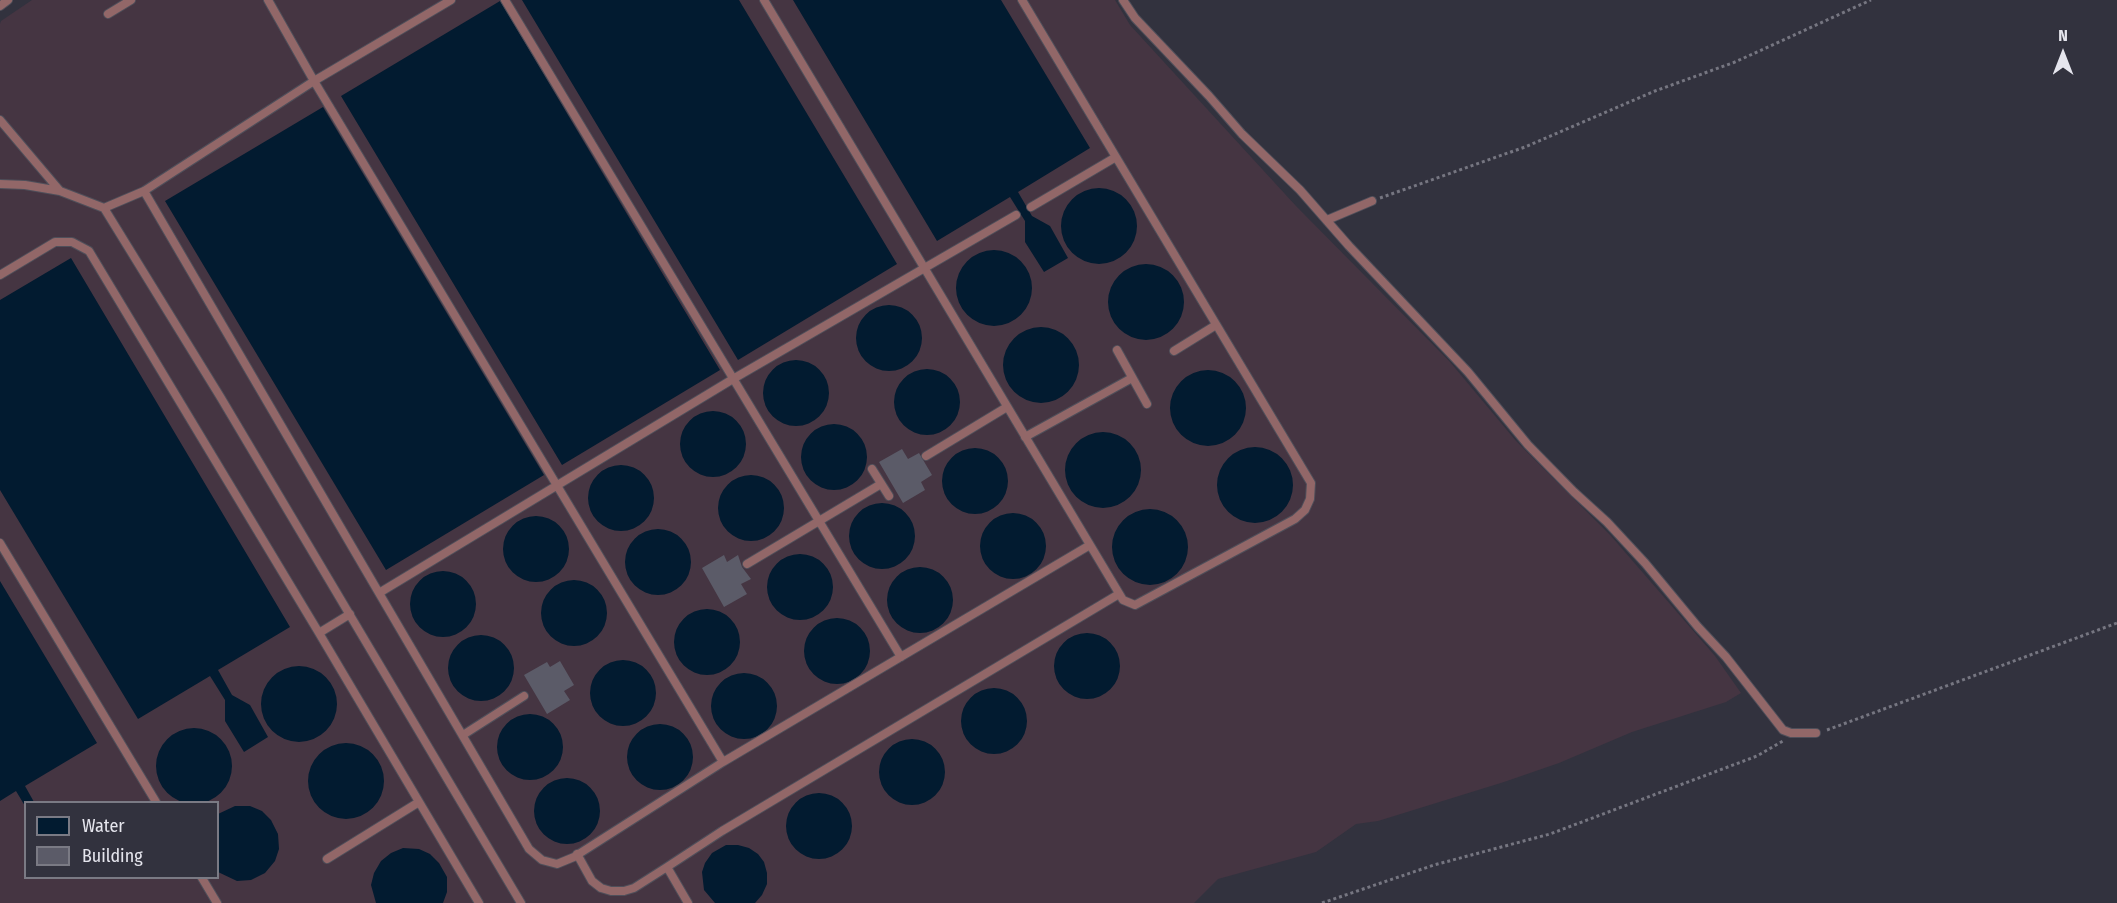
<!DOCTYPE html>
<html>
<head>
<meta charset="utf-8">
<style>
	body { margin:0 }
	#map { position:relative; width:2117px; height:903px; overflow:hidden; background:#32323e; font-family:"Fira Sans Condensed",sans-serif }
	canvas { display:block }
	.legend { position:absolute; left:24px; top:801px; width:195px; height:78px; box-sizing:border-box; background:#32323e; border:2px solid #7a7a84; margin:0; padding:8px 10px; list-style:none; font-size:18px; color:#e5e5ed }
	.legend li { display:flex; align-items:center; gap:12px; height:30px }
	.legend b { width:30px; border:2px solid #7a7a84 }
	.north { position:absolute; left:2033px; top:24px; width:60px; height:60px; -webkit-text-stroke:4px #32323e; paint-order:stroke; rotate:0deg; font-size:16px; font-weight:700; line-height:24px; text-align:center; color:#e5e5ed }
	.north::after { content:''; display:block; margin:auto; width:21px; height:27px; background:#e5e5ed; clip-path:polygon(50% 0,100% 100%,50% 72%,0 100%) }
</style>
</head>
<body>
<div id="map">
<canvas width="2117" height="903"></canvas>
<ul class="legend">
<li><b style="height:16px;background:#021b30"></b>Water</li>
<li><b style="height:16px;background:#5b5b68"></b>Building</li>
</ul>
<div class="north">N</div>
</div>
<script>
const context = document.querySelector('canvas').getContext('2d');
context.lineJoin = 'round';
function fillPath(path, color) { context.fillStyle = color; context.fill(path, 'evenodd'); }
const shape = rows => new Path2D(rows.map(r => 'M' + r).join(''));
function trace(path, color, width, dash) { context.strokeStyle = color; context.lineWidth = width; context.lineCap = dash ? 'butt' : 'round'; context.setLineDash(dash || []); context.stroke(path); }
const industrial = shape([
	[32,0,1115,0,1130,25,1296,206,1450,362,1516,441,1611,536,1715,656,1741,693,1726,702,1632,732,1559,763,1504,782,1378,821,1356,824,1316,852,1218,879,1194,903,0,903,0,24,1,21],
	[26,802,218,802,218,878,26,878]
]);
const water = shape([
	[522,0,739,0,897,264,738,360],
	[793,0,1001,0,1090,148,1018,192,1032,216,1050,226,1068,258,1044,272,1025,242,1025,221,1010,197,937,241],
	[500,1,720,370,562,465,341,96],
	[323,107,544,475,386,570,165,201],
	'1061 226a38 38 0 1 1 76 0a38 38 0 1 1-76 0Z',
	'956 288a38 38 0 1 1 76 0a38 38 0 1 1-76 0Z',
	[71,258,290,627,218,670,232,695,250,705,268,737,244,752,225,721,225,700,210,676,138,719,0,490,0,300],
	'1108 302a38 38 0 1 1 76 0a38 38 0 1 1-76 0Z',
	'856 338a33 33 0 1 1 66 0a33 33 0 1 1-66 0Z',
	'1003 365a38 38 0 1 1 76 0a38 38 0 1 1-76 0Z',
	'763 393a33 33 0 1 1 66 0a33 33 0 1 1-66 0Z',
	'894 402a33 33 0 1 1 66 0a33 33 0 1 1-66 0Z',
	'1170 408a38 38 0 1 1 76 0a38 38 0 1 1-76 0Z',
	'680 444a33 33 0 1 1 66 0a33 33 0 1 1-66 0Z',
	'801 457a33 33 0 1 1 66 0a33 33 0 1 1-66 0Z',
	'1065 470a38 38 0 1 1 76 0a38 38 0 1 1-76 0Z',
	'1217 485a38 38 0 1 1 76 0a38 38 0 1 1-76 0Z',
	'942 481a33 33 0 1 1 66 0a33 33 0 1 1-66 0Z',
	'588 498a33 33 0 1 1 66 0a33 33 0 1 1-66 0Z',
	'718 508a33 33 0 1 1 66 0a33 33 0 1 1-66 0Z',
	'849 536a33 33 0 1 1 66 0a33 33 0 1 1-66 0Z',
	'1112 547a38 38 0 1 1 76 0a38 38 0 1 1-76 0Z',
	'980 546a33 33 0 1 1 66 0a33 33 0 1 1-66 0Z',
	'503 549a33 33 0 1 1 66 0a33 33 0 1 1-66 0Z',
	'625 562a33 33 0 1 1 66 0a33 33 0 1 1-66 0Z',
	'767 587a33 33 0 1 1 66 0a33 33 0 1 1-66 0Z',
	'887 600a33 33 0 1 1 66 0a33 33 0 1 1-66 0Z',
	'410 604a33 33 0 1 1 66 0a33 33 0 1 1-66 0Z',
	'541 613a33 33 0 1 1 66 0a33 33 0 1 1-66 0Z',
	[0,581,97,743,25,786,34,802,26,802,25,806,16,791,0,801],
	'674 642a33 33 0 1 1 66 0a33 33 0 1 1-66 0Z',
	'804 651a33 33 0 1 1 66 0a33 33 0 1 1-66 0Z',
	'1054 666a33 33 0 1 1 66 0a33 33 0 1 1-66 0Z',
	'448 668a33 33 0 1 1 66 0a33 33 0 1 1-66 0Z',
	'590 693a33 33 0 1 1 66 0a33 33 0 1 1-66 0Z',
	'261 704a38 38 0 1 1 76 0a38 38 0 1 1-76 0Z',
	'711 706a33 33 0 1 1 66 0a33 33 0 1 1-66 0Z',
	'961 721a33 33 0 1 1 66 0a33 33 0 1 1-66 0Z',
	'497 747a33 33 0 1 1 66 0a33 33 0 1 1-66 0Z',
	'627 757a33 33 0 1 1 66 0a33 33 0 1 1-66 0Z',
	'156 766a38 38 0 1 1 76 0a38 38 0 1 1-76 0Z',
	'879 772a33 33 0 1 1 66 0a33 33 0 1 1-66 0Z',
	'308 781a38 38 0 1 1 76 0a38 38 0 1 1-76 0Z',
	'534 811a33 33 0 1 1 66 0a33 33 0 1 1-66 0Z',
	'786 826a33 33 0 1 1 66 0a33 33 0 1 1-66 0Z',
	[235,806,250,806,262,811,271,820,278,834,279,849,275,861,265,873,251,880,237,881,218,872,218,814],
	[726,845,738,845,749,848,758,854,764,862,767,873,767,884,762,895,755,903,715,903,704,890,702,872,705,863,712,853],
	[403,848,419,849,430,854,439,863,447,877,447,892,443,903,376,903,371,885,374,873,381,861,391,853]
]);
const building = shape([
	[902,449,908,459,919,453,932,475,921,482,925,490,903,503,879,462],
	[724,555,727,562,738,555,742,567,751,579,741,584,747,594,724,607,702,568],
	[560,661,574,685,564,691,570,700,547,714,524,675,547,662,550,667]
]);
const path = shape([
	[1380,198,1525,147,1655,91,1735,62,1871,0],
	[1827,730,2117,623],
	[1322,903,1434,865,1550,834,1757,756,1783,741]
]);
const service = shape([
	[268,0,314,81,723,762,1090,545],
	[505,0,901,657],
	[764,0,1123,600,1135,605,1295,519,1305,510,1310,499,1311,483,1022,0],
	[1123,0,1135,18,1209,96,1242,134,1300,190,1349,246,1468,372,1528,445,1574,492,1607,522,1645,563,1698,627,1726,657,1783,730,1791,733,1816,733],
	[0,6,8,0],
	[108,14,131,0],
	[0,120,60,191],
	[0,184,25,185,60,191,104,208,221,398,521,903],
	[144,191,379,593,733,379,1016,215],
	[1031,207,1116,157],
	[104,208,144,191,314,81,451,0],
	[1327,220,1372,201],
	[0,275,55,242,72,242,89,251,319,633,350,614],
	[1117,350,1147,404],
	[1174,351,1216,325],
	[1025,437,1132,378],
	[926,456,1007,407],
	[872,469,889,496],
	[0,543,156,802],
	[747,564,881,484],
	[379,593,529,849,542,860,557,864,574,857,723,762],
	[319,633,479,903],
	[463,735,524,696],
	[577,854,592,881,601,888,611,891,624,891,634,888,667,867,688,903],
	[327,859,419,802],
	[667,867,722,831,1119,594],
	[202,878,217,903]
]);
fillPath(industrial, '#453542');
fillPath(water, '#021b30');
fillPath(building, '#5b5b68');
trace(service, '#4f4f5a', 10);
trace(path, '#767681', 3, [3, 3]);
trace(service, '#926768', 8);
</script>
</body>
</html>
